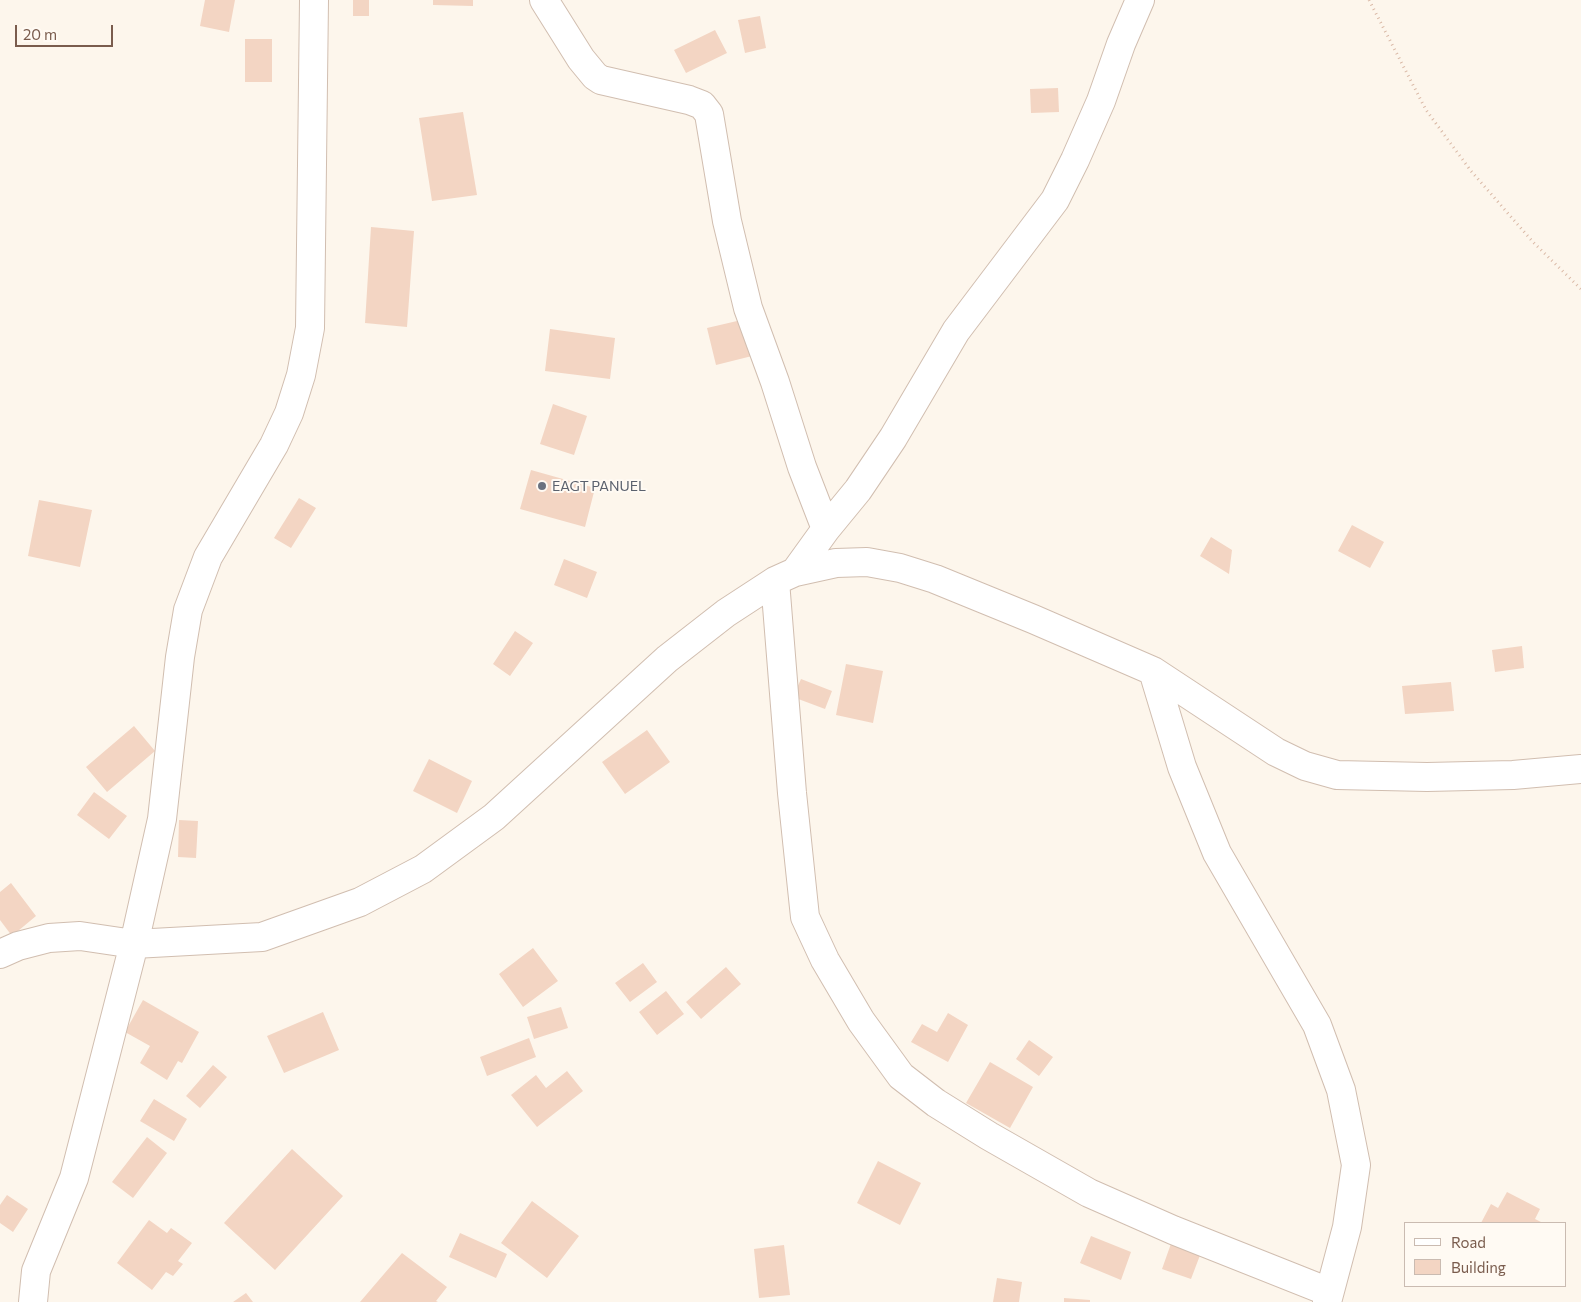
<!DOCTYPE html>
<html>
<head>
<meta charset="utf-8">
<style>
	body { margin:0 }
	#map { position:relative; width:1581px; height:1302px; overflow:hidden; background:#fdf6ec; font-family:Commissioner,sans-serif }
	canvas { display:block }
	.legend { position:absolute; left:1404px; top:1222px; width:162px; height:65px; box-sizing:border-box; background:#fffaf3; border:1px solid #cabbb1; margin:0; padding:6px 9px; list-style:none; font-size:15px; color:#7a5c4d }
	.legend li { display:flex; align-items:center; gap:10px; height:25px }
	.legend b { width:25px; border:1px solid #cabbb1 }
	.scale { position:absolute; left:15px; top:25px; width:98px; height:22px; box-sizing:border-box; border:2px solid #7a5c4d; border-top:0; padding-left:6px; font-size:15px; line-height:18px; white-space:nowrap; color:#7a5c4d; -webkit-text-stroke:4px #fffaf3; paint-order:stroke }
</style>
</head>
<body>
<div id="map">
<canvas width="1581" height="1302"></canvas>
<ul class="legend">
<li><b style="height:6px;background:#fff"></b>Road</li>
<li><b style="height:14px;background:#f3d5c3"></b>Building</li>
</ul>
<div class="scale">20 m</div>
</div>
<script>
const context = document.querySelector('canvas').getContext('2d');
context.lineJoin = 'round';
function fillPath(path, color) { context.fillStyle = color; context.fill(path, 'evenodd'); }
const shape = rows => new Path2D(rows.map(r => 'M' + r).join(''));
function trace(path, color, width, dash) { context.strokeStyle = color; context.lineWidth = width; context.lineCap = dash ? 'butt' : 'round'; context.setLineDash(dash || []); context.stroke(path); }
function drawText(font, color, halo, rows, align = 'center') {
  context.font = font + ' Commissioner,sans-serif'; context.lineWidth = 4; context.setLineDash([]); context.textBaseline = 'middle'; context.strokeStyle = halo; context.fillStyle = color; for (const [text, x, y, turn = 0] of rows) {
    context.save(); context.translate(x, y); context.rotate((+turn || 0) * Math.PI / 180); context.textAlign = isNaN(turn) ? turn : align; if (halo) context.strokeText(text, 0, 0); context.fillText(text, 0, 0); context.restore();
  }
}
const building = shape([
	[205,0,235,0,229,32,200,26],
	[353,0,369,0,369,16,353,16],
	[433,0,473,0,473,6,433,5],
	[760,16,766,48,745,53,738,20],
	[715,30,727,53,686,73,674,50],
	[245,39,272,39,272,82,245,82],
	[1058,88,1059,112,1031,113,1030,89],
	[463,112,477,195,432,201,419,118],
	[371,227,414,231,407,327,365,323],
	[750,318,760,354,716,365,707,328],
	[550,329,615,338,610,379,545,371],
	[553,404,587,416,574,455,540,444],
	[531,470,595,488,585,527,520,509],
	[299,498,316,508,291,548,274,538],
	[39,500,92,510,80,567,28,556],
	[1352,525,1384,542,1370,568,1338,551],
	[1211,537,1232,550,1229,574,1200,556],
	[564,559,597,572,587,598,554,585],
	[515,631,533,643,510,676,493,664],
	[1522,646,1524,668,1495,672,1492,650],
	[846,664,883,671,873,723,836,715],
	[801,679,832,691,825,709,793,697],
	[1451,682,1454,711,1405,714,1402,686],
	[134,726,155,751,107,792,86,767],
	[647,730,670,762,625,794,602,762],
	[429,759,472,781,457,813,413,791],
	[94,792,127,816,109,839,77,815],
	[179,820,198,821,196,858,178,857],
	[11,883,36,916,12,936,0,920,0,892],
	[533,948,558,981,523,1007,499,974],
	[643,963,657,982,630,1002,615,983],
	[726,967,741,984,701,1019,686,1002],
	[666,991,684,1014,657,1035,639,1012],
	[143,1000,199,1032,182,1063,178,1061,167,1080,140,1063,150,1046,125,1032],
	[561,1007,568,1028,534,1039,527,1017],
	[323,1012,339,1050,284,1073,267,1036],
	[948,1013,968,1025,948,1062,911,1042,922,1024,937,1032],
	[529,1038,536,1057,487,1076,480,1057],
	[1029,1040,1053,1057,1039,1076,1016,1059],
	[990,1062,1033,1087,1010,1128,966,1103],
	[213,1065,227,1077,200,1108,186,1096],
	[567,1071,583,1091,537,1127,511,1095,536,1075,546,1088],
	[154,1099,187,1119,174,1141,140,1121],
	[147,1137,167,1153,133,1198,112,1182],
	[292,1149,343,1196,275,1270,224,1223],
	[878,1161,921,1183,900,1225,857,1203],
	[1507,1192,1540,1209,1535,1219,1543,1223,1481,1223,1491,1204,1498,1208],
	[7,1195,28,1209,13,1232,0,1223,0,1205],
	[532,1201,579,1236,547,1278,501,1243],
	[149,1220,167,1233,171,1228,192,1243,178,1261,183,1264,173,1276,166,1272,152,1290,117,1263],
	[460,1233,507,1254,496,1278,449,1257],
	[1091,1236,1131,1252,1121,1280,1080,1263],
	[1173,1238,1202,1250,1191,1279,1162,1269],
	[784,1245,790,1295,759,1298,754,1249],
	[402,1253,447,1287,436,1301,438,1302,360,1302],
	[997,1278,1022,1282,1019,1302,993,1302],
	[246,1293,253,1302,233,1302],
	[1064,1298,1090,1300,1090,1302,1064,1302]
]);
const path = shape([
	[1369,0,1426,110,1471,171,1533,242,1581,289]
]);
const minor = shape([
	[544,0,581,59,595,76,601,80,689,100,702,105,709,114,727,221,748,308,775,382,802,467,826,529],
	[795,572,826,529,858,490,893,438,956,331,1055,200,1075,160,1101,101,1121,44,1140,0],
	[775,581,792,793,805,917,825,960,861,1021,901,1076,936,1103,989,1136,1089,1193,1173,1230,1329,1292],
	[1153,671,1182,767,1217,853,1317,1025,1341,1090,1356,1165,1347,1227,1327,1302],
	[0,954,18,946,49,938,80,936,134,944,262,937,360,902,423,869,494,817,667,659,726,613,775,581,795,572,836,563,867,562,900,568,935,579,1033,619,1153,671,1276,752,1305,766,1337,775,1427,777,1513,775,1581,769],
	[33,1302,36,1271,74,1178,134,944,162,819,180,657,188,610,208,557,274,445,289,413,301,375,310,328,314,0]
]);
const markers = [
	[542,486,5,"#6b7280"]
];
const worshipNames = [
	["EAGT PANUEL",552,486]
];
fillPath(building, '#f3d5c3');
trace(minor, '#d1beb0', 30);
trace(path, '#d9b8a5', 3, [1, 4]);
trace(minor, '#fff', 28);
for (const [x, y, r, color] of markers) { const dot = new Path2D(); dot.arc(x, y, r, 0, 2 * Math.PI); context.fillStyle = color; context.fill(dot); trace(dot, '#fffaf3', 2); }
drawText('14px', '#5b616d', '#fffaf3', worshipNames, 'left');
</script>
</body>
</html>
